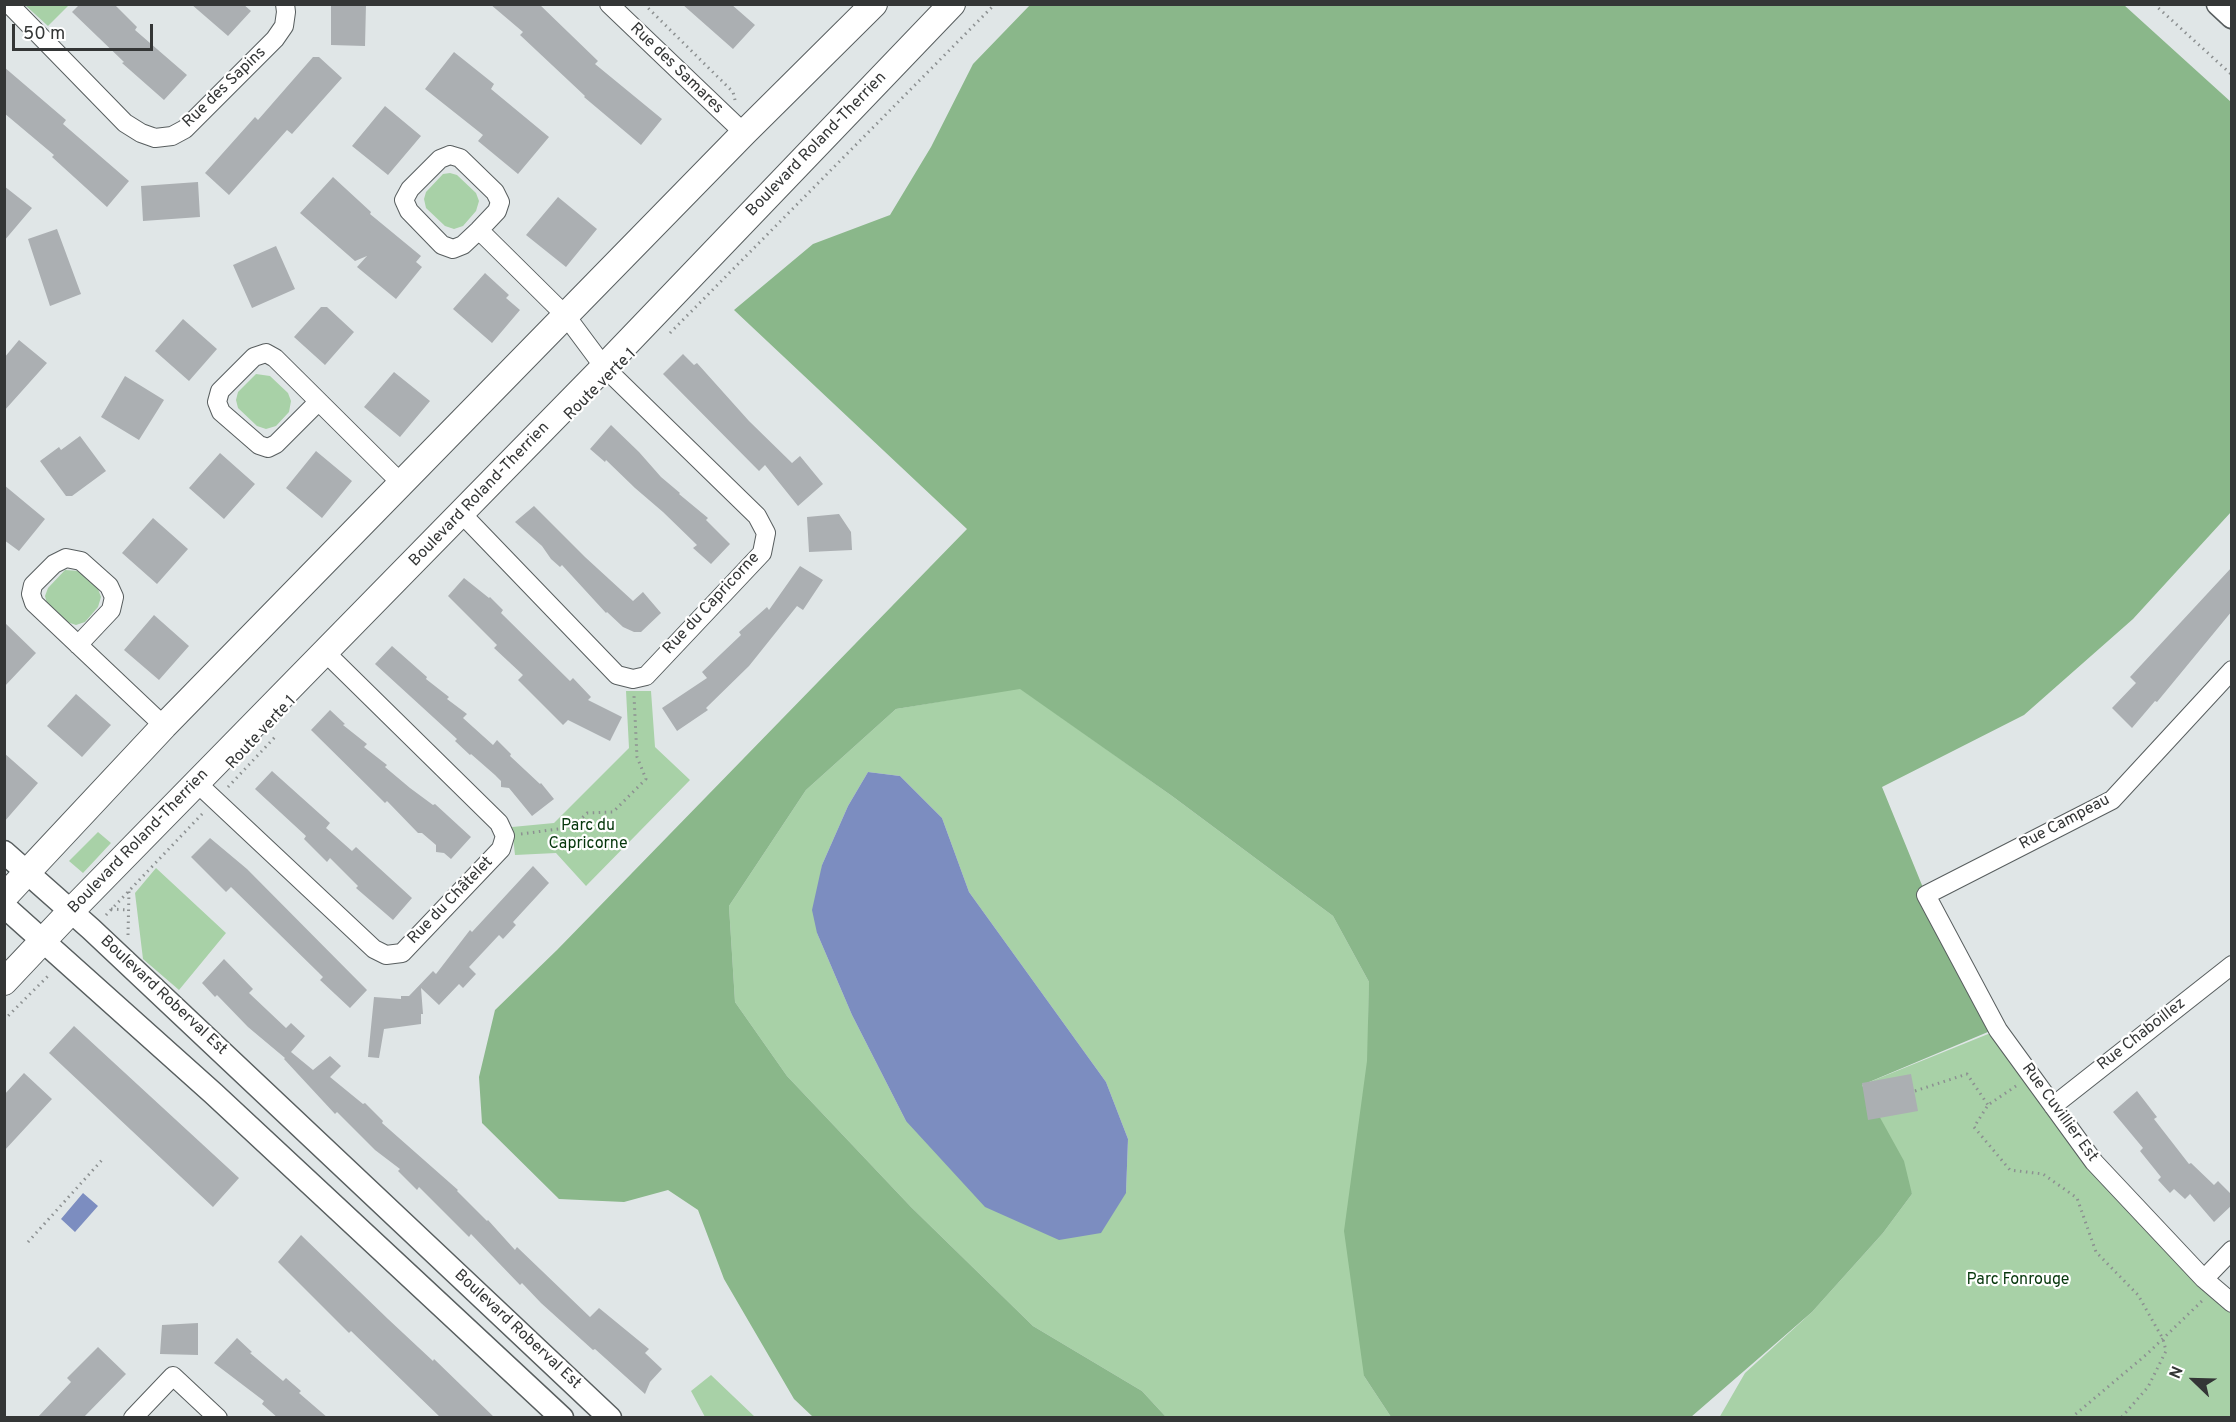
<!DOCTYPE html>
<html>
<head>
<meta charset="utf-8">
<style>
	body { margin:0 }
	#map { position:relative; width:2236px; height:1422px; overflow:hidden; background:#e0e6e7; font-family:Overpass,sans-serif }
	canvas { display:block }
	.frame { position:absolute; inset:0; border:6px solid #343636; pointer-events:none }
	.north { position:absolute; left:2164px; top:1350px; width:60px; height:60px; -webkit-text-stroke:4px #fff; paint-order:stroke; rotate:293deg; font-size:16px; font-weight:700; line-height:24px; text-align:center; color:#343636 }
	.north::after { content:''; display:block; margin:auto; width:21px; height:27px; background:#343636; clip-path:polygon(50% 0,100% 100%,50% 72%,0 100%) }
	.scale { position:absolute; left:12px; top:24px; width:141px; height:27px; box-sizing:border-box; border:3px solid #343636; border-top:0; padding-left:8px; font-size:18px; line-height:21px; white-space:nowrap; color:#343636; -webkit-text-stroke:4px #fff; paint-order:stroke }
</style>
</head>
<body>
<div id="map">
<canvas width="2236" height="1422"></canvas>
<div class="frame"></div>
<div class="north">N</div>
<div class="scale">50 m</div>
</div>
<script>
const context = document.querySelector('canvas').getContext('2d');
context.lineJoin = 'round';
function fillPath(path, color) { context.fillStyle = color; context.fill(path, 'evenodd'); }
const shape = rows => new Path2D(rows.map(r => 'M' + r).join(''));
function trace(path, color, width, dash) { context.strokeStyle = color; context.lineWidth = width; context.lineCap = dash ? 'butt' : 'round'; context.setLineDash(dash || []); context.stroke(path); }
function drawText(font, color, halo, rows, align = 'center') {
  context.font = font + ' Overpass,sans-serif'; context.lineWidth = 4.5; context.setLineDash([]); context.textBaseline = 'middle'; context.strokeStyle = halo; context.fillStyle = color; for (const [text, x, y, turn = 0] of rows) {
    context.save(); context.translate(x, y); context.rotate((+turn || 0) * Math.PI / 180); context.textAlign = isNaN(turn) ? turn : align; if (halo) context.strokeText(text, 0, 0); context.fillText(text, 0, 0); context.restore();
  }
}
const green = shape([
	[25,5,69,5,48,26],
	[450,173,457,175,476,193,479,201,476,211,463,226,454,229,445,226,426,208,424,199,426,192,443,174],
	[256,374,270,376,288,393,291,401,289,412,276,426,266,429,257,426,238,408,236,400,238,392],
	[65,570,79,571,98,589,101,597,98,607,85,622,76,625,67,622,47,604,45,596,48,588],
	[1020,688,1172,796,1333,916,1369,982,1364,1376,1391,1417,1166,1417,1142,1391,1033,1326,911,1207,787,1076,735,1002,729,906,806,790,896,709],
	[868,772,900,776,942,818,969,892,1106,1082,1128,1139,1126,1193,906,1121,852,1015,817,933,822,865,848,806],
	[626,691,651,691,655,747,690,780,586,886,556,853,515,855,512,827,554,823,629,748],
	[98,832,111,843,83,873,69,861],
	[156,868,226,933,179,990,143,959,135,893],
	[1998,1030,2053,1106,2231,1303,2231,1417,1719,1418,1745,1373,1812,1312,1883,1233,1912,1194,1862,1085],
	[711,1375,755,1417,705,1417,691,1391]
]);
const forest = shape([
	[1030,5,2124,5,2231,102,2231,512,2133,619,2024,715,1882,787,1926,895,1995,1029,1862,1085,1904,1161,1912,1194,1883,1233,1812,1312,1691,1417,1391,1417,1364,1376,1344,1231,1367,1061,1369,982,1333,916,1172,796,1020,689,896,709,806,790,729,906,735,1002,787,1076,911,1207,1033,1326,1142,1391,1166,1417,813,1417,794,1399,724,1279,698,1210,668,1190,624,1202,559,1199,482,1123,479,1077,495,1010,557,950,967,529,734,310,813,244,890,215,931,147,973,64]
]);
const water = shape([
	[868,772,900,776,942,818,969,892,1106,1082,1128,1139,1126,1193,1101,1233,1059,1240,985,1207,906,1121,852,1015,817,933,812,910,822,865,848,806],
	[83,1193,98,1206,75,1232,61,1219]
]);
const building = shape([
	[80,4,114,4,137,27,135,30,187,75,164,100,122,63,124,62,72,12],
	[191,4,243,4,251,11,228,36],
	[331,4,366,4,365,46,331,45],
	[490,4,539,4,598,61,595,64,662,119,641,145,584,97,585,96,520,35,523,32],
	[682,4,731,4,755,25,733,49],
	[454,52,494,84,491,89,549,137,518,174,478,141,483,135,425,89],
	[313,57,319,57,342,78,292,134,287,130,229,195,205,173,255,117,258,120],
	[4,67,66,120,63,124,129,181,107,207,52,157,54,155,4,113],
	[385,106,421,136,388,175,352,146],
	[333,177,371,212,370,214,421,256,416,262,422,267,396,299,357,267,367,256,355,261,300,213],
	[198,182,200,217,143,221,141,186],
	[4,186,32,208,4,241],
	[558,197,597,229,566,267,526,235],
	[57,229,81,294,50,306,28,239],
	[276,246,295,289,252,308,233,265],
	[485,273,509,295,506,298,520,310,492,343,453,309],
	[321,307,327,307,354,332,325,365,294,337],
	[183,319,217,349,189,381,155,351],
	[19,340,47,363,4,411,4,358],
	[683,354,694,365,697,363,749,421,792,463,800,456,823,484,798,506,765,465,759,471,663,374],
	[394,372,430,401,400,437,364,407],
	[125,376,164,400,139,440,101,417],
	[611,425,639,452,661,477,680,493,679,494,708,518,706,520,730,544,711,564,693,548,697,545,663,512,635,488,606,460,605,462,590,449],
	[80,436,106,471,72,496,66,496,40,461,59,447,61,450],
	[316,451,352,481,322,518,286,488],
	[220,453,255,484,224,519,189,488],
	[4,485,45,519,19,551,4,540],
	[534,506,585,557,633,601,643,592,661,613,641,632,634,632,623,627,607,612,606,613,562,565,560,567,551,559,542,546,515,522],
	[839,514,851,532,852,550,809,552,807,517],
	[153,518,188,549,157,584,122,553],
	[800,566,823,580,803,610,797,606,749,666,706,708,708,710,677,731,662,708,707,678,702,672,741,635,739,632,767,607,769,610],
	[2232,567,2232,611,2157,702,2155,701,2132,728,2112,708,2136,683,2130,677],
	[464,578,489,598,490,597,503,610,501,613,570,681,573,678,591,697,588,700,622,717,610,741,568,720,563,725,518,680,523,675,494,648,497,645,448,596],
	[154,615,189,646,159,680,124,650],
	[4,622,36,653,4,687],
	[392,646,427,677,426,679,449,697,447,699,467,714,463,718,493,745,497,740,511,754,510,756,540,784,541,783,554,799,532,816,509,788,501,787,501,781,495,775,471,754,470,755,455,741,457,739,375,664],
	[76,694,111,725,82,757,47,726],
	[330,710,345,724,343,725,367,744,364,747,387,765,385,767,410,788,433,805,435,804,471,837,451,859,444,853,436,852,436,845,422,833,418,833,387,801,385,803,311,730],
	[4,753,38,783,4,822],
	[272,771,330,823,326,828,352,851,356,847,412,898,393,920,356,888,358,886,330,858,327,862,304,839,306,836,255,789],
	[210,838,247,869,367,990,350,1008,320,980,323,977,318,972,231,887,226,892,191,857],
	[533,866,549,883,513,922,516,925,503,939,499,935,469,967,476,974,463,988,459,984,439,1005,421,988,423,1014,421,1014,421,1024,384,1029,379,1058,368,1057,374,997,401,999,401,996,409,996,433,971,436,974,470,930,472,932],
	[224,959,253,989,249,993,286,1028,291,1023,305,1036,291,1052,313,1070,330,1056,341,1066,330,1077,363,1104,365,1103,383,1121,382,1123,458,1190,457,1191,487,1221,488,1220,515,1250,517,1247,590,1317,599,1308,649,1349,645,1353,662,1369,650,1382,645,1394,595,1349,593,1350,541,1303,522,1283,520,1285,471,1234,469,1237,419,1187,417,1190,398,1171,400,1169,375,1150,337,1112,335,1114,284,1059,285,1058,248,1027,217,995,215,997,202,983],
	[74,1026,239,1178,213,1207,49,1053],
	[24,1073,52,1099,4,1151,4,1095],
	[1911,1074,1918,1111,1868,1120,1862,1083],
	[2137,1091,2157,1117,2154,1119,2189,1164,2191,1163,2214,1185,2218,1181,2232,1195,2232,1205,2214,1222,2190,1194,2185,1199,2174,1189,2170,1193,2158,1180,2161,1177,2140,1151,2143,1148,2113,1112],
	[301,1235,388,1319,433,1361,434,1359,495,1418,441,1418,351,1331,349,1333,278,1262],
	[198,1323,198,1355,160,1354,162,1325],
	[237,1338,252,1352,250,1353,283,1381,286,1378,301,1391,299,1393,328,1418,278,1418,262,1404,264,1401,214,1363],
	[98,1347,126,1374,83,1418,37,1418,71,1382,67,1378]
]);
const path = shape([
	[644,4,733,92,735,100],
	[2154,4,2232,75],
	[670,333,995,4],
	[228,787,275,737],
	[521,834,573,827,587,813,613,812,646,779,637,757,634,696],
	[111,909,129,910],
	[106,915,203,813],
	[128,935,129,891],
	[4,1020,50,974],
	[2016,1086,1988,1105,1974,1127,2010,1170,2043,1174,2077,1198,2096,1252,2138,1295,2163,1339,2166,1351,2148,1387,2121,1418],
	[1915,1091,1967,1074,1988,1105],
	[28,1242,102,1160],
	[2071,1418,2147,1354,2203,1300]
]);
const minor = shape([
	[9,4,125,123,141,133,155,138,172,136,185,129,275,39,284,26,286,12,285,4],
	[609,4,744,133],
	[450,155,460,158,495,192,500,202,497,211,479,230,463,245,453,249,442,245,409,211,404,200,410,189,440,159,450,155],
	[318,402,276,444,268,448,259,445,221,412,217,402,220,391,254,357,266,353,275,358,402,484],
	[461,513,617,675,633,679,646,676,762,553,766,533,757,516,604,367,566,316,479,230],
	[78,645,111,610,114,597,109,586,81,561,66,558,54,564,33,585,31,594,34,603,164,726],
	[2232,670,2112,800,1926,895,1998,1030,2094,1162,2204,1279,2232,1303],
	[197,783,374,949,386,955,402,953,501,849,505,836,499,823,325,652],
	[2053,1106,2232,965],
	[2204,1279,2232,1250],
	[133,1418,173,1376,218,1418]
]);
const tertiary = shape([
	[2218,4,2232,17],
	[4,852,91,929,610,1418],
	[4,906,214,1094,562,1418]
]);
const secondary = shape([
	[4,897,164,726,744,133,874,4],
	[4,982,71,911,604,367,952,4]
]);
const streetNames = [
	["Rue des Samares",676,69,44],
	["Rue des Sapins",225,88,-44],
	["Boulevard Roland-Therrien",817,145,-46],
	["Route verte 1",601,385,-45],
	["Boulevard Roland-Therrien",480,495,-46],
	["Rue du Capricorne",712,604,-47],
	["Route verte 1",262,733,-47],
	["Rue Campeau",2065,823,-28],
	["Boulevard Roland-Therrien",139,842,-46],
	["Rue du Châtelet",451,901,-46],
	["Boulevard Roberval Est",163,996,43],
	["Rue Chaboillez",2142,1035,-38],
	["Rue Cuvillier Est",2059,1113,54],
	["Boulevard Roberval Est",517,1330,43]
];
const parkNames = [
	["Parc du",588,827],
	["Capricorne",588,845],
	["Parc Fonrouge",2018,1281]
];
fillPath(green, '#a8d1a7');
fillPath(forest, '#8ab78a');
fillPath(water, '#7c8dc0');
fillPath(building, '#abafb2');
trace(minor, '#585e5f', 20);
trace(tertiary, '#585e5f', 25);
trace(secondary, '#585e5f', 28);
trace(path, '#8c9091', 3, [1.5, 4.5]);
trace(minor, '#fff', 18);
trace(tertiary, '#fff', 22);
trace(secondary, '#fff', 26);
drawText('16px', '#343636', '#fff', streetNames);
drawText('16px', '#06370c', '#fff', parkNames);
</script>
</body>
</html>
